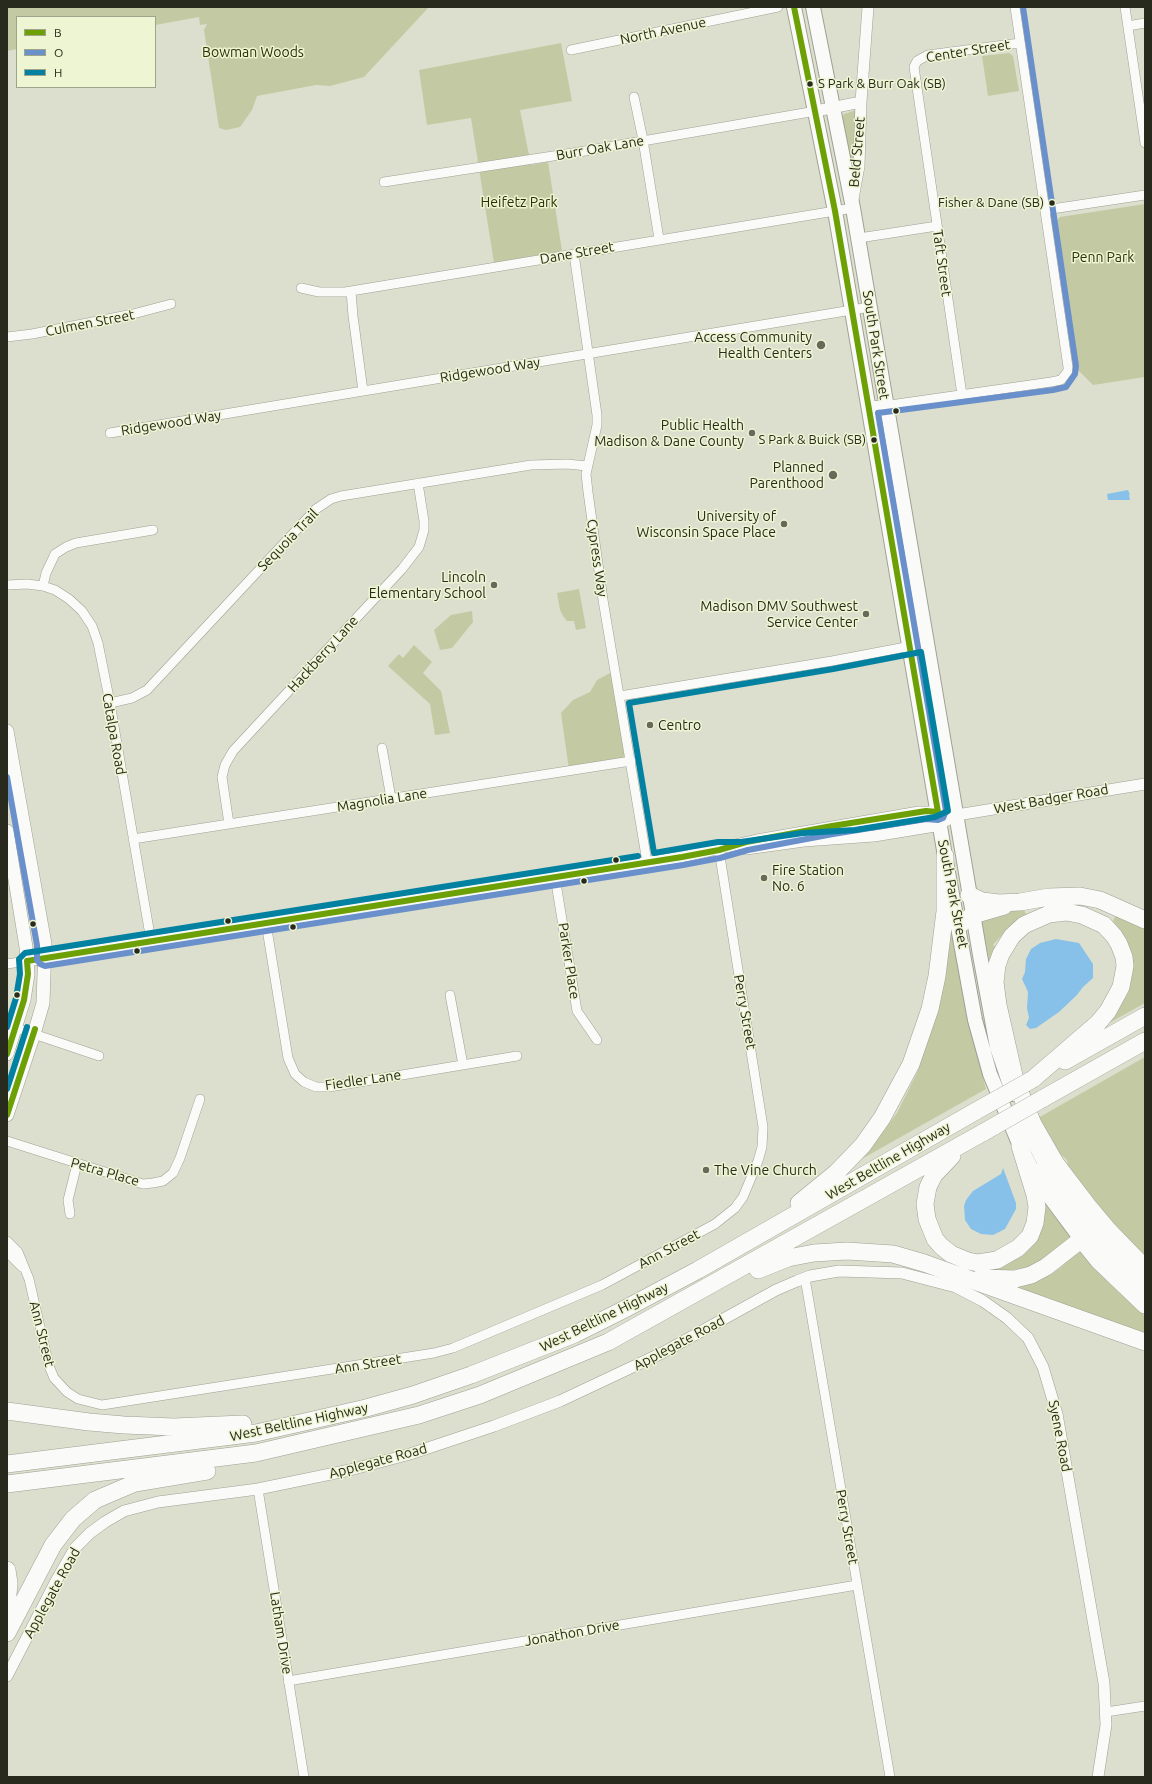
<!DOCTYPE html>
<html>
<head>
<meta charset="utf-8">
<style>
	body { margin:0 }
	#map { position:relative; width:1152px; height:1784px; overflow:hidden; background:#dcdfcd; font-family:Ubuntu,sans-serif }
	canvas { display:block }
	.frame { position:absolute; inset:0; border:8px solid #282a1d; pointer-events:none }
	.legend { position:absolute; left:16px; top:16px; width:140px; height:72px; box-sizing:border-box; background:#eef5d2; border:1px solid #9fa48a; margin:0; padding:5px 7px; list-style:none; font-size:12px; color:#282a1d }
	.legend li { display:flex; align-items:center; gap:8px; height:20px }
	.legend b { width:20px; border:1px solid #9fa48a }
</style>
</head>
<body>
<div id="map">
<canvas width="1152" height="1784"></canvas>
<div class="frame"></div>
<ul class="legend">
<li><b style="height:5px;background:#6ca004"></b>B</li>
<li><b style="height:5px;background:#6990cb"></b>O</li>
<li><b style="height:5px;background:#0381a1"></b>H</li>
</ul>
</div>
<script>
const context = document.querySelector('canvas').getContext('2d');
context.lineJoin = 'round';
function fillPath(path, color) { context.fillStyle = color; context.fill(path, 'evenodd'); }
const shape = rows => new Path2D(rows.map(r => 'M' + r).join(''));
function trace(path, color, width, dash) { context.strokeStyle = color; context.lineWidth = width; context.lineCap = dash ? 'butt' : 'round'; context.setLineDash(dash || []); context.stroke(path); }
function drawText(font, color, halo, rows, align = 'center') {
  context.font = font + ' Ubuntu,sans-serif'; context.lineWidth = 3; context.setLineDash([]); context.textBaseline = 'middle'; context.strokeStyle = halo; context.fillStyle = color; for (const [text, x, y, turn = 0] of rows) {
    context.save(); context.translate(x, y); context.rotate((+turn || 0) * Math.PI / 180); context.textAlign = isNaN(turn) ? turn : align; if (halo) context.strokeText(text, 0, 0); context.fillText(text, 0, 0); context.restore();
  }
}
const green = shape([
	[7,7,429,7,364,77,330,86,316,85,257,96,252,110,240,127,226,130,219,128,204,30,207,24,200,25,199,17,155,25,155,17,17,17,17,49,7,51],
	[561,43,572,101,520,110,531,165,548,162,562,251,494,263,471,118,427,125,419,70],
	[1009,53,1013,56,1019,91,988,96,982,56],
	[856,110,854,169,852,169,842,119,844,114],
	[1145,204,1145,377,1093,385,1077,369,1055,222,1060,217],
	[579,589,586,628,576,630,574,621,567,621,563,616,560,610,557,593],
	[472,611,473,622,452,648,440,650,434,630,451,615],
	[414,645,432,662,423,673,441,691,450,733,435,735,430,704,388,666,399,654,403,658],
	[616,670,631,761,569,770,561,713,573,700,590,692,597,680],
	[1020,910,1024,910,1026,914,1009,927,993,945,996,947,992,959,989,959,981,921,989,915],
	[1116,915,1145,927,1145,1003,1102,1027,1126,997,1133,973,1130,948,1123,934,1113,921],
	[950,926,952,926,968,1020,986,1089,858,1161,879,1137,897,1113,917,1073,938,1008],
	[1145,1057,1145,1257,1109,1218,1068,1167,1067,1160,1052,1147,1050,1143,1053,1141,1038,1118],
	[1044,1203,1070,1237,1067,1242,1063,1247,1030,1267,1005,1271,990,1270,987,1267,1002,1264],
	[1077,1252,1081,1252,1109,1283,1145,1316,1145,1338,1012,1289,1014,1285,1046,1277,1060,1268]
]);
const water = shape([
	[1128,490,1130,495,1129,495,1130,500,1108,500,1107,494],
	[1056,939,1079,943,1093,964,1093,978,1083,987,1077,995,1059,1012,1036,1028,1030,1029,1026,1025,1029,1018,1027,1008,1028,992,1022,979,1025,972,1026,959,1031,949,1040,943],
	[1003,1168,1016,1203,1016,1209,1005,1229,993,1235,981,1234,971,1229,965,1220,964,1206,966,1200,973,1191,1001,1174]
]);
const minor = shape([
	[1125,7,1145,143],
	[1128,26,1145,23],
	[571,50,778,7],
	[634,97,643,140,659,239],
	[384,182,579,152,816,111],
	[1045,210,1145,195],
	[859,238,937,226],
	[574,254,597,415,597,425,586,474,588,492,603,600,647,862],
	[301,288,319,292,345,292,853,208],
	[351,291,353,316,363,391],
	[7,337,32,334,133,314,171,304],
	[962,395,914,67,917,61,928,55,1020,43],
	[869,406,897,404,1051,382,1061,380,1068,371,1068,367,1015,7],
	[110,433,870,307],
	[7,585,27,584,43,586,55,590,69,599,82,611,92,626,98,643,110,703,151,941],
	[43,586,46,573,55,554,66,547,76,543,153,530],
	[620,696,832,661,927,643],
	[110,703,132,698,147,690,316,509,331,499,341,496,531,465,567,464,587,466],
	[382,748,391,798],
	[229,824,222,777,225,765,233,751,402,569,419,547,424,530,424,521,418,483],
	[133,839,631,761],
	[555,877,577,1011,597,1040],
	[266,923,288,1058,295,1074,304,1082,316,1087,329,1087,517,1056],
	[7,964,27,961],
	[450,995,463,1065],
	[16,1028,99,1056],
	[7,1141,143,1184,153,1183,163,1181,173,1173,180,1158,200,1099],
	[70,1214,68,1200,77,1164],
	[7,1241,18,1252,29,1279,49,1366,54,1378,67,1392,78,1399,102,1405,434,1353,453,1348,602,1285,715,1224,735,1208,743,1197,758,1161,762,1147,763,1127,719,850],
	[7,1252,22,1267],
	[805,1278,890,1777],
	[258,1489,304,1777],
	[288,1681,857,1585],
	[1106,1712,1145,1706]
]);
const tertiary = shape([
	[816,111,861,102,868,7],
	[853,199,859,166,861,102],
	[746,849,804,841,874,836,935,826,957,815],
	[27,961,682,857,757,840,919,812,938,812,957,815,1145,784],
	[7,1676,56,1581,75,1548,90,1533,105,1522,124,1511,158,1502,258,1489,350,1470,410,1454,494,1426,560,1401,662,1353,776,1290,797,1281,810,1276,839,1271,902,1273,956,1287,983,1301,1007,1318,1028,1338,1043,1367,1057,1414,1104,1683,1106,1725,1098,1777]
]);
const secondary = shape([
	[7,731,45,944,43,1003,34,1034,7,1115],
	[7,831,26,947,28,974,24,1000,7,1054]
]);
const primary = shape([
	[794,7,835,211,945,856,975,1020,990,1074,1020,1146,1030,1166,1049,1196,1081,1239],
	[813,7,853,208,980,955,997,1047,1013,1094],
	[1023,1120,1049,1172,1072,1205,1092,1231]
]);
const motorway = shape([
	[969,895,982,901,999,903,1020,902,1049,897,1080,896,1100,900,1145,920],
	[959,925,973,915,1004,906],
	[1065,1061,1145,1016],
	[1033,1079,1098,1023,1108,1011,1121,987,1125,966,1124,957,1119,944,1114,936,1104,925,1082,915,1066,912,1049,914,1024,925,1012,936,1001,954,997,965,995,982,998,1005,1015,1080,1033,1124,1045,1145,1056,1164,1088,1206,1109,1231,1145,1268],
	[1042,1099,1145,1041],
	[952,1156,934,1175,928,1187,925,1204,927,1219,935,1239,941,1246,951,1254,968,1261,978,1263,997,1260,1018,1248,1030,1236,1035,1223,1037,1207,1035,1195,1020,1146],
	[799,1203,837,1172,863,1145,882,1118,911,1064,930,1009,937,976,945,911,945,856],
	[1081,1239,1098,1260,1145,1305],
	[758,1270,788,1258,814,1253,847,1251,893,1254,924,1263,1145,1342],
	[980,1278,1015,1279,1031,1275,1046,1267,1092,1231,1125,1268,1145,1287],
	[7,1411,89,1422,124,1425,174,1427,243,1424],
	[7,1464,256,1433,366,1408,413,1395,471,1375,575,1334,621,1311,698,1270,976,1111],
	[7,1484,256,1453,419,1415,480,1395,608,1342,984,1132],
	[7,1570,9,1583,7,1606],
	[7,1633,53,1545,73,1519,95,1500,135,1483,207,1471]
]);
const motorwayBridge = shape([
	[976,1111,1033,1079],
	[984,1132,1042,1099]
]);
const bus1 = shape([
	[7,1054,24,1000,28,974,27,961,682,857,719,850,746,842,832,826,926,811,938,812,835,211,794,7],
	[7,1115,35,1029]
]);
const bus2 = shape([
	[7,777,37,945,37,960,40,964,45,966,683,865,720,858,748,850,833,834,926,819,938,820,943,818,946,811,878,413,1053,390,1066,387,1075,374,1076,366,1023,7]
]);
const bus3 = shape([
	[921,652,948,811,935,817,855,830,803,833,741,842,718,842,654,853,629,703,833,669,921,652],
	[7,1027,16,998,20,974,19,959,25,953,638,856],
	[7,1089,27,1027]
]);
const markers = [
	[810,84,3.5,"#282a1d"],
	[1052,203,3.5,"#282a1d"],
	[821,345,5,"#67695b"],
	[896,411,3.5,"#282a1d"],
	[752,433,4,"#67695b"],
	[874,440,3.5,"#282a1d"],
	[833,475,5,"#67695b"],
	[784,524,4,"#67695b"],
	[494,585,4,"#67695b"],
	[866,614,4,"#67695b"],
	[650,725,4,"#67695b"],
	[616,860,3.5,"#282a1d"],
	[764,878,4,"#67695b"],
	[584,881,3.5,"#282a1d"],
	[228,921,3.5,"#282a1d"],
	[33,924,3.5,"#282a1d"],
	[293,927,3.5,"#282a1d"],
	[137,951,3.5,"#282a1d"],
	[17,995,3.5,"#282a1d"],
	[706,1170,4,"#67695b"]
];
const busNames = [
	["S Park & Burr Oak (SB)",818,84,"left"],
	["Fisher & Dane (SB)",1044,203],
	["S Park & Buick (SB)",866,440]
];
const streetNames = [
	["North Avenue",663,31,-12],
	["Center Street",968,51,-9],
	["Burr Oak Lane",600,148,-10],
	["Beld Street",857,152,-85],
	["Dane Street",577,253,-10],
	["Taft Street",942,263,82],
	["Culmen Street",90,323,-11],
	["South Park Street",876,345,81],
	["Ridgewood Way",490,370,-9],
	["Ridgewood Way",171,423,-9],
	["Sequoia Trail",288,540,-46],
	["Cypress Way",597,558,82],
	["Hackberry Lane",323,654,-48],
	["Catalpa Road",114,734,80],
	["West Badger Road",1051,799,-10],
	["Magnolia Lane",382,800,-9],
	["South Park Street",953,894,79],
	["Parker Place",569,961,81],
	["Perry Street",745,1012,80],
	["Fiedler Lane",363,1080,-8],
	["West Beltline Highway",888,1161,-30],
	["Petra Place",105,1172,16],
	["Ann Street",669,1249,-28],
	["West Beltline Highway",604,1317,-26],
	["Ann Street",42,1334,76],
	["Applegate Road",679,1343,-28],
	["Ann Street",368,1364,-9],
	["West Beltline Highway",299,1422,-12],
	["Syene Road",1060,1436,79],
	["Applegate Road",378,1461,-15],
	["Perry Street",847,1527,80],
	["Applegate Road",52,1593,-61],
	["Latham Drive",281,1633,81],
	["Jonathon Drive",572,1633,-10]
];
const parkNames = [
	["Bowman Woods",253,52],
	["Heifetz Park",519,202],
	["Penn Park",1103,257]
];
const poiNames = [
	["Access Community",812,337],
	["Health Centers",812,353],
	["Public Health",744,425],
	["Madison & Dane County",744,441],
	["Planned",824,467],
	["Parenthood",824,483],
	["University of",776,516],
	["Wisconsin Space Place",776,532],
	["Lincoln",486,577],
	["Elementary School",486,593],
	["Madison DMV Southwest",858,606],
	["Service Center",858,622],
	["Centro",658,725,"left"],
	["Fire Station",772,870,"left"],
	["No. 6",772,886,"left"],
	["The Vine Church",714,1170,"left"]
];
fillPath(green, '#c3caa3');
fillPath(water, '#87c1ea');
trace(minor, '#9ea093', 10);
trace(tertiary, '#9ea093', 12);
trace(secondary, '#9ea093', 14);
trace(primary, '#9ea093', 16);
trace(motorway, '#9ea093', 18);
trace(minor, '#fafaf8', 9);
trace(tertiary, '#fafaf8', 11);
trace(secondary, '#fafaf8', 13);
trace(primary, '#fafaf8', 14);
trace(motorway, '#fafaf8', 17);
trace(motorwayBridge, '#9ea093', 18, []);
trace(motorwayBridge, '#fafaf8', 17);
trace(bus1, '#6ca004', 6);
trace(bus2, '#6990cb', 6);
trace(bus3, '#0381a1', 6);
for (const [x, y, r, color] of markers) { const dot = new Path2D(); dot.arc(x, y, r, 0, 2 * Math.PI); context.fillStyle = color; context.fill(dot); trace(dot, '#eef5d2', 1.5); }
drawText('13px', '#282a1d', '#eef5d2', busNames, 'right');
drawText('14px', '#282a1d', '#eef5d2', streetNames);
drawText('14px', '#2b3005', '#eef5d2', parkNames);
drawText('14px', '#282a1d', '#eef5d2', poiNames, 'right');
</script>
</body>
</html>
